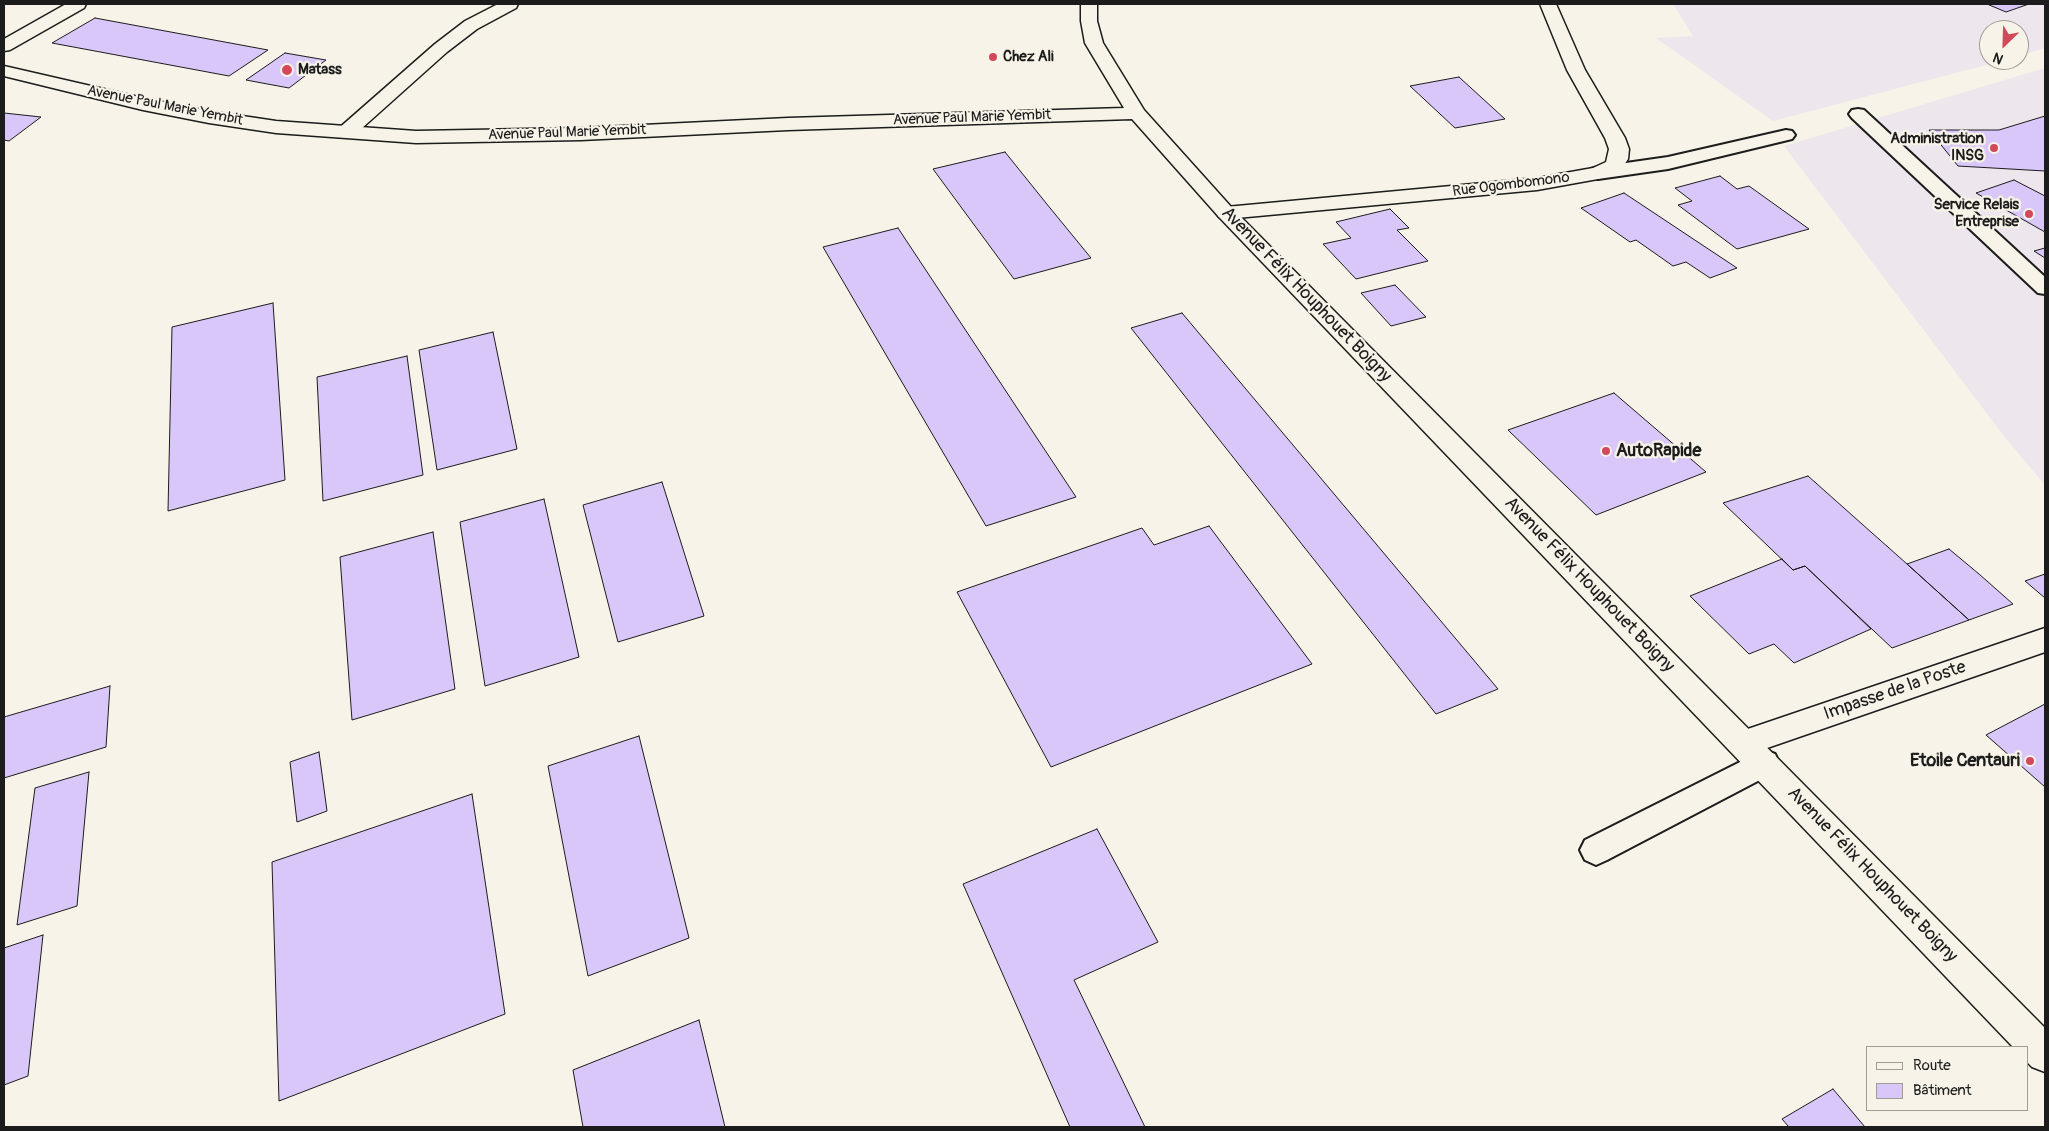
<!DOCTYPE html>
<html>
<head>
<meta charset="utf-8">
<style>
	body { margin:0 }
	#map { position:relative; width:2049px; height:1131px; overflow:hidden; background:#f7f3e8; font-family:Pangolin,sans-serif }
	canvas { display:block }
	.frame { position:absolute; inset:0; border:5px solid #1c1c1c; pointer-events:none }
	.legend { position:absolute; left:1866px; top:1046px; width:162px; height:65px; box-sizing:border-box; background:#f7f3e8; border:1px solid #9f9d96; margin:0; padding:6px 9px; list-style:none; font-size:15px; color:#1c1c1c }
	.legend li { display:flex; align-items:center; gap:10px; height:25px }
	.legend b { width:25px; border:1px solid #9f9d96 }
	.north { position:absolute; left:1979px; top:20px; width:50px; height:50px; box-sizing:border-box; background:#f7f3e8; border:1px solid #9f9d96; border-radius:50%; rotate:204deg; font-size:14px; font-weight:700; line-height:20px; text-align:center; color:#1c1c1c }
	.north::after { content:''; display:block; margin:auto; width:18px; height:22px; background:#d1495b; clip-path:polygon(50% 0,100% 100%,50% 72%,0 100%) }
</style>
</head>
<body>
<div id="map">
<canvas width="2049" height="1131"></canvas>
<div class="frame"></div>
<ul class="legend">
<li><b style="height:6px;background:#f7f3e8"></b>Route</li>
<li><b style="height:14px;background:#d8c7f8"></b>Bâtiment</li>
</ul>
<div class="north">N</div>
</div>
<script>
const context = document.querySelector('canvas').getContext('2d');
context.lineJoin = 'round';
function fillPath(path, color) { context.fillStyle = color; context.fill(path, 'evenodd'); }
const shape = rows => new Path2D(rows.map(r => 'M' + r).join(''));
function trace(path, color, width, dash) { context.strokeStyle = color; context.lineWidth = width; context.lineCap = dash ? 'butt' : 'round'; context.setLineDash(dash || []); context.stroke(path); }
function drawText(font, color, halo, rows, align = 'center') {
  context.font = font + ' Pangolin,sans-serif'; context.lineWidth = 4.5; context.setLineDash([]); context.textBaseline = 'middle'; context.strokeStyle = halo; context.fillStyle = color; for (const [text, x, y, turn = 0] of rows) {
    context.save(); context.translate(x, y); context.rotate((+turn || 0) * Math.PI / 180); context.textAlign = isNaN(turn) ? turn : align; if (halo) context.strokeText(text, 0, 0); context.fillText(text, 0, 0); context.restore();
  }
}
const built = shape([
	[1673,4,2045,4,2045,48,2019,56,2019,30,1989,30,1989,60,2005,60,1773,121,1656,38,1693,36],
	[2045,68,2045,485,2007,440,1784,146]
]);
const building = shape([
	[1987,4,2029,4,2006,12,1987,4],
	[95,18,268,50,229,76,52,43,95,18],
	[285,53,326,60,289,88,246,80,285,53],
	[1459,77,1505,119,1455,128,1410,86,1459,77],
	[4,113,41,117,9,141,4,140,4,113],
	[2045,116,2045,171,1958,166,1929,130,1999,130,2045,116],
	[1005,152,1046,203,1091,258,1014,279,933,169,1005,152],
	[1720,176,1737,189,1749,186,1809,229,1737,249,1678,205,1692,201,1675,188,1720,176],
	[2014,180,2045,196,2045,232,1976,193,2014,180],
	[1624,193,1737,268,1710,278,1686,262,1673,266,1636,240,1630,242,1581,208,1624,193],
	[1390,209,1409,228,1397,230,1428,261,1356,279,1323,244,1351,238,1336,222,1390,209],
	[898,228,1076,497,986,526,823,247,898,228],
	[2045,248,2045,258,2034,251,2045,248],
	[1395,285,1426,317,1391,326,1361,293,1395,285],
	[273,303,285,480,168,511,172,327,273,303],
	[1182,313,1498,689,1436,714,1131,328,1182,313],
	[493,332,517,449,437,470,419,350,493,332],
	[407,356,423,475,323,501,317,377,407,356],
	[1614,393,1706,472,1596,515,1508,430,1614,393],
	[1808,476,1907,564,1969,620,1892,648,1805,566,1793,570,1723,503,1808,476],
	[662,482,704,616,618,642,583,505,662,482],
	[544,499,579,657,485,686,460,522,544,499],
	[1209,526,1312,664,1051,767,957,592,1142,528,1154,545,1209,526],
	[433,532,455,689,352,720,340,557,433,532],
	[1949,549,1979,574,2013,604,1969,620,1907,564,1949,549],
	[1782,559,1793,570,1805,566,1871,629,1794,663,1774,644,1749,654,1690,596,1782,559],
	[2045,574,2045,598,2025,581,2045,574],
	[110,686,106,747,4,778,4,717,110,686],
	[2045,704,2045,787,1986,735,2045,704],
	[639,736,689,938,588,976,548,766,639,736],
	[319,752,327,811,297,822,290,762,319,752],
	[89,772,77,906,17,925,35,788,89,772],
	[472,794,505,1014,279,1101,272,862,472,794],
	[1097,829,1158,942,1074,980,1145,1127,1070,1127,963,884,1097,829],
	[43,935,28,1076,4,1085,4,948,43,935],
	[699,1020,725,1127,583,1127,573,1070,699,1020],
	[1833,1089,1865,1127,1789,1127,1782,1119,1833,1089]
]);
const service = shape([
	[1858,109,1864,110,2045,277,2045,294,2038,293,1852,118,1849,114,1852,110,1858,109],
	[1786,130,1792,131,1795,135,1792,139,1668,169,1598,179,1591,177,1589,173,1591,169,1598,167,1668,157,1786,130],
	[1764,750,1775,754,1779,763,1775,772,1607,860,1596,865,1585,860,1580,850,1585,840,1764,750]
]);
const minor = shape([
	[66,4,86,4,84,8,10,50,4,51,4,39,66,4],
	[498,4,518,4,516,8,477,29,447,52,352,137,338,137,335,133,338,129,435,44,465,21,498,4],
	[1540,4,1556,4,1585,70,1625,138,1629,149,1628,159,1621,170,1598,179,1537,190,1226,219,1219,217,1216,213,1219,209,1226,207,1537,178,1593,168,1606,162,1609,149,1605,138,1567,70,1540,4],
	[2045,628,2045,652,1744,756,1733,752,1729,743,1733,734,2045,628]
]);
const secondary = shape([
	[1081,4,1097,4,1097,21,1103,43,1144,110,1233,209,2045,1028,2045,1072,2032,1067,2028,1063,2028,1047,2013,1047,1219,217,1132,119,788,130,581,140,416,143,276,133,209,123,143,110,4,76,4,66,143,98,209,111,276,121,416,131,581,128,788,118,1124,108,1085,43,1081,21,1081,4]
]);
const markers = [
	[993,57,5,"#d1495b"],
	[287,70,6,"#d1495b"],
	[1994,148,5,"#d1495b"],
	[2029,214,5,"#d1495b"],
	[1606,451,5,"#d1495b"],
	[2030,761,5,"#d1495b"]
];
const farPoinames = [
	["Chez Ali",1003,57],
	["Matass",298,70],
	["Administration",1984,139,"right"],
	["INSG",1984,156,"right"],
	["Service Relais",2019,205,"right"],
	["Entreprise",2019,222,"right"]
];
const farStreetnames = [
	["Avenue Paul Marie Yembit",165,106,11],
	["Avenue Paul Marie Yembit",972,118,-2],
	["Avenue Paul Marie Yembit",567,133,-2],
	["Rue Ogombomono",1511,185,-7]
];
const streetNames = [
	["Avenue Félix Houphouet Boigny",1306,295,46],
	["Avenue Félix Houphouet Boigny",1589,585,46],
	["Impasse de la Poste",1895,691,-19],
	["Avenue Félix Houphouet Boigny",1872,875,46]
];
const poiNames = [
	["AutoRapide",1616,451],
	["Etoile Centauri",2020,761,"right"]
];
fillPath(built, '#eee6ed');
fillPath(building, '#d8c7f8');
trace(building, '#1c1c1c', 1);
trace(service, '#1c1c1c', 4);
trace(minor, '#1c1c1c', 3);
trace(secondary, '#1c1c1c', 3);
fillPath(service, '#f7f3e8');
fillPath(minor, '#f7f3e8');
fillPath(secondary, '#f7f3e8');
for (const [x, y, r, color] of markers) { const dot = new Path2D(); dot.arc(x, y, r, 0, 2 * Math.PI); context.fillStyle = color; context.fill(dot); trace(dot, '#f7f3e8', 2); }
drawText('bold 15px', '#1c1c1c', '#f7f3e8', farPoinames, 'left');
drawText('15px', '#1c1c1c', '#f7f3e8', farStreetnames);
drawText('18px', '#1c1c1c', '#f7f3e8', streetNames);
drawText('bold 18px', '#1c1c1c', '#f7f3e8', poiNames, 'left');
</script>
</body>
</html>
